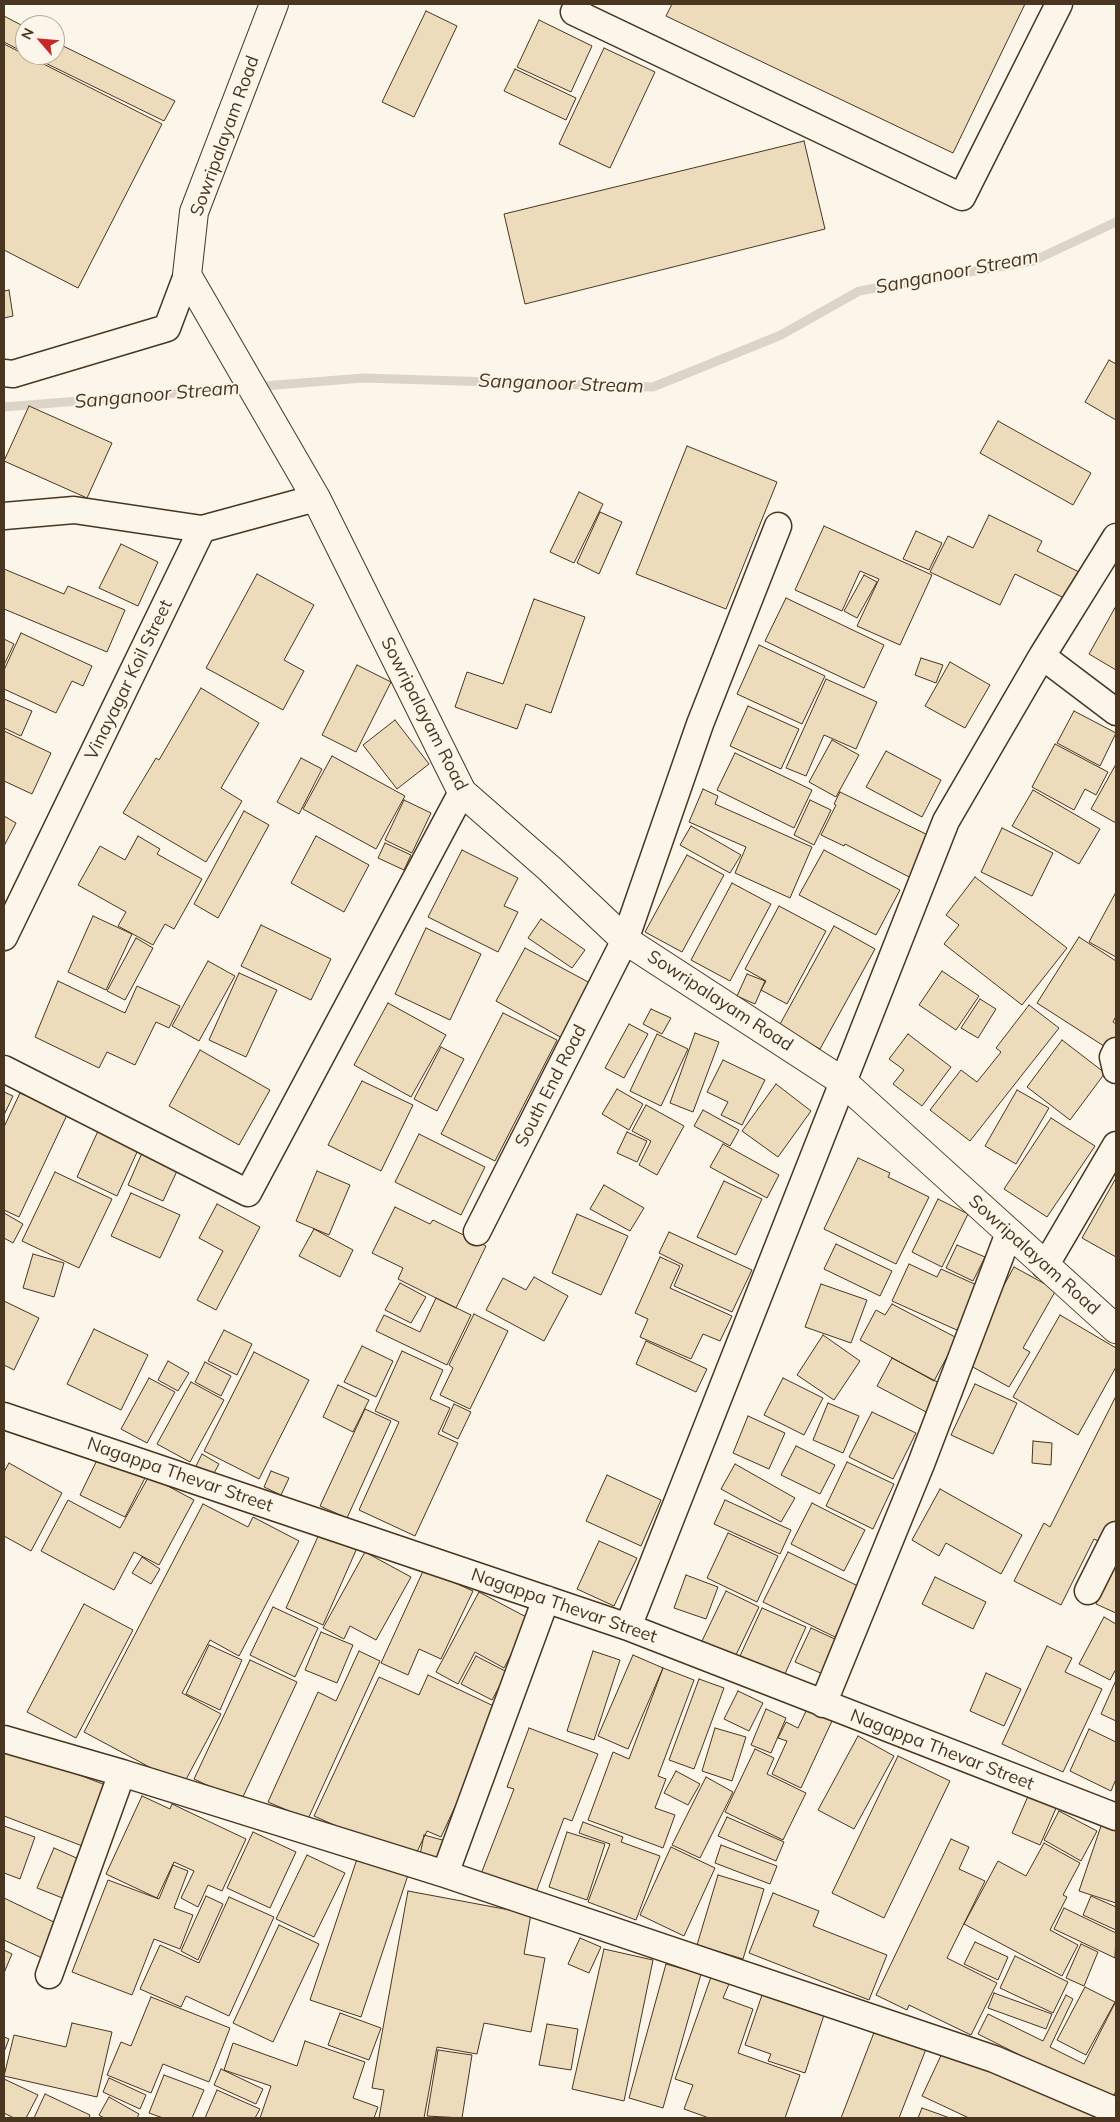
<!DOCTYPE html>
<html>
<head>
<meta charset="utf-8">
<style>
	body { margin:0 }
	#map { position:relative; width:1120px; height:2122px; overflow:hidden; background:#fbf6e9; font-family:Mulish,sans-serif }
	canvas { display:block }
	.frame { position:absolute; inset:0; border:5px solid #4a3520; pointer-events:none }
	.north { position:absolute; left:15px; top:15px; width:50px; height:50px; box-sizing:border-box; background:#fbf6e9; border:1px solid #b4a999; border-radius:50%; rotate:297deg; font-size:14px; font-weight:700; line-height:20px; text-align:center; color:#4a3520 }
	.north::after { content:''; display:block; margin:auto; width:18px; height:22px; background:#c62828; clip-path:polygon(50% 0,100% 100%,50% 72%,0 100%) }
</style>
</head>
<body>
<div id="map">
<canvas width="1120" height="2122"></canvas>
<div class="frame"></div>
<div class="north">N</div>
</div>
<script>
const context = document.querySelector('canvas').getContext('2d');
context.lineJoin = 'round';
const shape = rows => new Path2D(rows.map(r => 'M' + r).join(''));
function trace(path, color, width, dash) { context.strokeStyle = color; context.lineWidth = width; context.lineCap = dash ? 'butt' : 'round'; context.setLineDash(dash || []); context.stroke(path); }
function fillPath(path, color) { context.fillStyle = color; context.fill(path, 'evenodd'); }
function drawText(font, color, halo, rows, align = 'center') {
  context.font = font + ' Mulish,sans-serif'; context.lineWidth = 4; context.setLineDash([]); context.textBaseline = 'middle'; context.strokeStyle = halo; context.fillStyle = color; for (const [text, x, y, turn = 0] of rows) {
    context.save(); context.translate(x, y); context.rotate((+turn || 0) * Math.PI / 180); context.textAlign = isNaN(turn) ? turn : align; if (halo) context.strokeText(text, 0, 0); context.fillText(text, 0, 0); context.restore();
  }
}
const stream = shape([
	[4,407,363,378,653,387,781,335,859,291,1033,261,1116,222]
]);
const building = shape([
	[672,4,1025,4,953,153,666,16,672,4],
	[426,11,457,26,414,117,382,102,426,11],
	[4,16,25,27,25,53,4,42,4,16],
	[539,20,592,46,571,92,517,67,539,20],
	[55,42,175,101,164,121,29,55,55,55,55,42],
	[4,44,162,124,78,288,4,250,4,44],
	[604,48,655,72,610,168,559,144,604,48],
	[515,69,576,98,566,120,504,91,515,69],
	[804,141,825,229,525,304,504,214,804,141],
	[9,290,13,316,4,318,4,291,9,290],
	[1109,360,1116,364,1116,420,1085,402,1109,360],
	[29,406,112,443,87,498,4,461,29,406],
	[998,421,1091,473,1073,505,980,453,998,421],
	[687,446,777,482,726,609,636,574,687,446],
	[579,492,603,504,574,563,550,552,579,492],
	[600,512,622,522,599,574,577,563,600,512],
	[989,515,1042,541,1037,551,1079,572,1066,599,1015,574,1000,605,930,572,948,536,973,548,989,515],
	[824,526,932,575,900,645,857,626,879,579,860,571,842,611,795,590,824,526],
	[916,531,942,543,929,570,903,559,916,531],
	[121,544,158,562,138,606,99,588,121,544],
	[4,569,64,594,68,586,125,610,107,652,4,609,4,569],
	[257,574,314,605,284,660,304,671,283,710,206,668,257,574],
	[864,575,877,582,857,618,844,611,864,575],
	[786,598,884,645,864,688,765,641,786,598],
	[534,599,585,617,551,713,526,704,517,729,455,707,467,672,503,684,534,599],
	[1116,606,1116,670,1089,654,1116,606],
	[21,633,92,666,83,686,72,681,56,713,4,689,4,670,21,633],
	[4,639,14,644,4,665,4,639],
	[759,645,825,676,802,724,737,694,759,645],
	[921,658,943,665,936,683,915,675,921,658],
	[950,662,990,685,965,728,925,706,950,662],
	[357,665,391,682,356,752,322,735,357,665],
	[826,679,877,702,856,749,824,735,806,776,786,768,826,679],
	[201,688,259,723,221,788,242,801,206,862,123,813,156,758,159,760,201,688],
	[4,699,32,711,21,736,4,728,4,699],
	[748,706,799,729,781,769,730,746,748,706],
	[1074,711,1116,733,1100,766,1057,743,1074,711],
	[395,720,429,764,397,789,363,745,395,720],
	[4,731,51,753,32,794,4,781,4,731],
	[832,740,859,755,836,797,809,782,832,740],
	[1055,744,1108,772,1096,795,1085,789,1074,810,1032,787,1055,744],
	[886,751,941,780,922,817,866,787,886,751],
	[735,753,812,790,794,828,717,790,735,753],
	[332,756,405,796,376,849,303,809,332,756],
	[301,758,322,769,299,814,277,802,301,758],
	[1116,764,1116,823,1091,809,1116,764],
	[703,789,718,796,715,804,812,847,790,898,735,873,746,847,689,822,703,789],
	[1033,790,1100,829,1079,864,1012,826,1033,790],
	[840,792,936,839,915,880,845,844,844,846,821,835,836,805,834,804,840,792],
	[404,800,431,813,412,853,385,840,404,800],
	[810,800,831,810,814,845,794,835,810,800],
	[244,811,269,825,218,918,194,904,244,811],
	[4,816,16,823,4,846,4,816],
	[691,826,741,855,730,873,680,845,691,826],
	[1002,828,1053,853,1032,896,981,872,1002,828],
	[138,836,160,849,157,854,202,879,174,929,165,924,153,945,118,926,126,912,78,885,100,846,125,860,138,836],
	[316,836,369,865,344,912,291,883,316,836],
	[385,843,411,855,404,870,378,858,385,843],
	[462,850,518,878,504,906,518,912,498,952,428,917,462,850],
	[824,850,900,890,876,935,799,895,824,850],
	[687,855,724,875,682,952,645,932,687,855],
	[975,877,1067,948,1022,1005,944,944,959,925,946,915,975,877],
	[732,883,771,904,730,981,691,960,732,883],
	[1116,892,1116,957,1089,942,1116,892],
	[779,906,826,931,787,1004,761,990,766,981,745,969,779,906],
	[93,916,132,934,106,990,68,972,93,916],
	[541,919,585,950,572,968,528,938,541,919],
	[261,925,331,959,311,1000,241,966,261,925],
	[834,926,875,949,820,1049,779,1026,834,926],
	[426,928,481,954,450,1020,395,994,426,928],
	[1079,937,1116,961,1116,1016,1113,1022,1116,1024,1116,1041,1110,1050,1037,1003,1079,937],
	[136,938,153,948,125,1000,107,991,136,938],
	[525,948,590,983,571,1043,496,1001,525,948],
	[208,961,235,976,199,1041,172,1026,208,961],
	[942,971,979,996,956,1030,919,1005,942,971],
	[239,973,277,990,246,1057,209,1040,239,973],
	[747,974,765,981,755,1004,737,996,747,974],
	[58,981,125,1013,137,986,180,1006,169,1028,156,1022,135,1065,107,1052,99,1068,35,1037,58,981],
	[980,999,996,1009,978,1038,961,1028,980,999],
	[388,1003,446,1035,411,1097,354,1065,388,1003],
	[1029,1005,1059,1028,970,1141,930,1110,961,1070,977,1082,1001,1052,996,1048,1029,1005],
	[651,1009,671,1018,662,1034,643,1024,651,1009],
	[503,1013,557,1040,495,1161,441,1134,503,1013],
	[629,1024,648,1034,624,1078,605,1068,629,1024],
	[695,1033,719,1042,693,1112,670,1103,695,1033],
	[657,1034,688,1049,661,1106,630,1091,657,1034],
	[908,1034,951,1067,922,1106,893,1084,904,1070,889,1059,908,1034],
	[1062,1040,1105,1073,1070,1120,1027,1087,1062,1040],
	[441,1047,464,1059,437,1111,414,1099,441,1047],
	[200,1050,270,1090,239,1145,169,1106,200,1050],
	[723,1060,765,1080,742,1125,721,1115,728,1102,707,1092,723,1060],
	[362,1081,413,1105,381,1171,328,1145,362,1081],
	[776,1084,811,1111,778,1157,742,1131,776,1084],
	[617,1089,643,1104,629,1130,602,1114,617,1089],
	[1017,1090,1049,1108,1016,1164,985,1146,1017,1090],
	[4,1092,13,1096,4,1115,4,1092],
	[20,1093,67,1115,19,1217,4,1210,4,1127,20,1093],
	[646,1105,684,1126,657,1175,639,1165,651,1141,632,1131,646,1105],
	[703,1110,739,1130,730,1146,694,1126,703,1110],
	[1051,1118,1095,1146,1047,1217,1004,1189,1051,1118],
	[98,1131,138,1150,117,1196,77,1177,98,1131],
	[627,1132,647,1141,637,1162,617,1153,627,1132],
	[419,1134,485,1167,461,1215,395,1182,419,1134],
	[723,1144,779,1175,767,1198,710,1167,723,1144],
	[142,1153,178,1169,163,1201,128,1185,142,1153],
	[858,1158,890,1173,888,1177,929,1197,896,1264,824,1229,858,1158],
	[317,1171,350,1185,329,1235,296,1221,317,1171],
	[55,1172,112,1199,79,1268,22,1241,55,1172],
	[1116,1178,1116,1257,1082,1238,1116,1178],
	[724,1181,762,1199,736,1255,697,1237,724,1181],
	[604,1185,644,1208,630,1231,590,1209,604,1185],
	[131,1193,180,1215,160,1258,111,1236,131,1193],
	[938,1199,968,1214,942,1267,912,1252,938,1199],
	[217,1204,260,1227,216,1310,197,1300,223,1251,199,1238,217,1204],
	[395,1207,430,1224,433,1220,486,1246,456,1308,398,1279,403,1268,372,1253,395,1207],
	[4,1213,23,1224,13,1243,4,1238,4,1213],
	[577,1214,628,1236,601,1295,552,1273,577,1214],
	[314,1229,353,1250,340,1277,299,1256,314,1229],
	[669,1232,752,1270,732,1312,674,1286,683,1265,659,1253,669,1232],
	[836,1244,892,1271,880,1296,824,1269,836,1244],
	[957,1245,985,1257,973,1281,946,1268,957,1245],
	[33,1254,64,1263,54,1297,23,1288,33,1254],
	[660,1257,680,1266,670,1288,732,1316,720,1341,703,1334,691,1359,640,1337,648,1319,635,1313,660,1257],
	[909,1264,937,1277,941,1269,979,1286,959,1331,892,1301,909,1264],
	[1014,1267,1056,1290,1023,1348,1030,1352,1009,1387,962,1361,1014,1267],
	[534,1277,568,1296,544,1341,486,1310,503,1278,526,1290,534,1277],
	[400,1283,426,1297,411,1323,385,1310,400,1283],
	[821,1284,867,1300,851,1343,805,1327,821,1284],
	[436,1298,471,1315,447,1365,376,1331,384,1315,420,1332,436,1298],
	[4,1301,39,1318,14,1370,4,1365,4,1301],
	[892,1304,957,1338,934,1381,860,1340,876,1310,885,1315,892,1304],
	[474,1314,508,1331,470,1409,440,1395,453,1368,449,1365,474,1314],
	[1060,1315,1116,1348,1116,1367,1078,1435,1013,1397,1060,1315],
	[94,1329,148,1355,121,1410,67,1384,94,1329],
	[224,1330,252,1344,237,1375,208,1361,224,1330],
	[823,1335,860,1361,834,1400,797,1375,823,1335],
	[646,1341,707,1369,696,1392,636,1364,646,1341],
	[362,1346,393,1361,376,1397,344,1382,362,1346],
	[402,1351,443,1370,430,1399,450,1408,438,1434,458,1443,415,1536,359,1510,399,1422,375,1411,402,1351],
	[254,1352,309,1380,259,1479,204,1451,254,1352],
	[892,1358,943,1385,928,1413,877,1386,892,1358],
	[168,1361,189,1373,178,1391,158,1380,168,1361],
	[205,1362,231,1376,221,1396,195,1382,205,1362],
	[149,1378,175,1392,147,1443,121,1429,149,1378],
	[783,1378,823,1398,804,1435,764,1415,783,1378],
	[191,1382,224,1400,190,1462,157,1444,191,1382],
	[975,1384,1017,1403,993,1454,951,1435,975,1384],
	[338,1385,369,1400,353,1432,323,1417,338,1385],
	[1116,1396,1116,1520,1104,1544,1094,1539,1061,1605,1014,1581,1044,1523,1050,1527,1116,1396],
	[828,1403,859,1416,843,1453,813,1440,828,1403],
	[454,1404,471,1412,458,1439,442,1431,454,1404],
	[365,1409,391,1421,347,1518,320,1506,365,1409],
	[872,1412,916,1433,893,1479,849,1457,872,1412],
	[748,1416,785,1433,769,1469,733,1453,748,1416],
	[1033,1441,1052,1443,1051,1465,1032,1463,1033,1441],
	[796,1446,835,1465,820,1494,781,1475,796,1446],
	[100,1454,146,1476,125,1517,80,1495,100,1454],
	[202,1454,219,1464,213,1475,196,1466,202,1454],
	[847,1462,894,1484,873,1529,826,1506,847,1462],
	[9,1463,62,1493,31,1551,4,1536,4,1472,9,1463],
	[735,1464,795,1498,781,1522,721,1489,735,1464],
	[271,1471,289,1478,281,1495,264,1487,271,1471],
	[607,1475,661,1500,641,1546,586,1521,607,1475],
	[149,1476,194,1500,159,1565,134,1552,114,1590,41,1551,68,1500,120,1528,149,1476],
	[940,1489,1022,1535,1001,1574,946,1543,939,1556,912,1540,940,1489],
	[725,1500,791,1530,780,1554,714,1524,725,1500],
	[812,1503,865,1530,844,1571,791,1544,812,1503],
	[203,1504,248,1527,253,1517,299,1541,239,1656,210,1640,182,1693,221,1714,183,1785,84,1732,203,1504],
	[320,1532,357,1548,323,1625,286,1608,320,1532],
	[728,1533,778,1556,757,1602,707,1578,728,1533],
	[599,1541,637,1558,614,1606,577,1589,599,1541],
	[365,1552,411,1577,376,1640,350,1626,344,1639,323,1628,365,1552],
	[788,1552,860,1587,835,1637,763,1602,788,1552],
	[142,1557,160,1569,151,1584,132,1573,142,1557],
	[1116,1559,1116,1613,1096,1604,1116,1559],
	[424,1569,473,1591,441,1659,419,1649,408,1675,381,1663,424,1569],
	[686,1575,718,1587,706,1619,674,1608,686,1575],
	[935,1577,986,1602,973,1629,922,1604,935,1577],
	[726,1591,759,1607,735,1657,702,1641,726,1591],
	[479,1592,530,1619,504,1668,475,1652,458,1684,436,1672,479,1592],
	[84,1604,133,1630,76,1738,27,1712,84,1604],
	[273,1607,318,1628,295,1677,250,1655,273,1607],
	[762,1608,806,1627,784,1676,740,1656,762,1608],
	[1104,1617,1116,1624,1116,1669,1110,1680,1079,1664,1104,1617],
	[811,1628,839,1641,823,1674,795,1662,811,1628],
	[321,1632,353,1645,337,1683,305,1670,321,1632],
	[209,1645,242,1660,220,1710,186,1694,209,1645],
	[1047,1646,1072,1658,1065,1672,1102,1689,1063,1772,1002,1744,1047,1646],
	[359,1651,380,1661,308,1819,268,1802,318,1692,336,1701,359,1651],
	[593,1651,620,1660,594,1740,567,1731,593,1651],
	[633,1655,663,1668,628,1749,598,1736,633,1655],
	[476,1656,507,1672,492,1700,461,1684,476,1656],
	[250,1660,297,1682,241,1801,194,1779,250,1660],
	[663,1668,694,1680,658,1776,666,1779,655,1808,675,1815,663,1848,588,1820,613,1752,629,1759,663,1668],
	[986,1673,1021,1689,1004,1726,970,1711,986,1673],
	[428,1675,500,1709,441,1837,427,1831,413,1860,314,1816,379,1677,419,1695,428,1675],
	[699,1679,724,1688,694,1769,669,1760,699,1679],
	[1116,1680,1116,1721,1101,1714,1116,1680],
	[738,1691,763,1703,749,1731,724,1719,738,1691],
	[766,1709,786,1718,771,1753,751,1745,766,1709],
	[807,1709,832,1721,801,1788,772,1774,787,1741,778,1738,786,1722,798,1728,807,1709],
	[529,1728,598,1754,572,1821,564,1818,535,1895,481,1874,514,1789,507,1787,529,1728],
	[715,1728,746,1737,732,1781,702,1771,715,1728],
	[1089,1729,1116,1742,1116,1779,1111,1791,1070,1771,1089,1729],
	[858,1736,894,1756,854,1829,818,1810,858,1736],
	[4,1746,108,1786,85,1847,4,1816,4,1746],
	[755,1749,774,1758,767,1774,806,1793,783,1840,725,1812,755,1749],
	[898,1756,950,1781,884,1918,832,1893,898,1756],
	[676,1771,700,1784,688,1805,664,1793,676,1771],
	[706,1777,733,1792,700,1858,672,1845,706,1777],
	[1029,1794,1057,1806,1040,1845,1012,1833,1029,1794],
	[142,1796,170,1809,172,1804,246,1839,222,1891,208,1885,198,1907,181,1898,194,1871,174,1862,157,1898,106,1874,142,1796],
	[1059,1811,1097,1831,1081,1861,1044,1840,1059,1811],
	[727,1817,784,1842,776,1861,718,1836,727,1817],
	[1103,1820,1116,1825,1116,1903,1079,1891,1103,1820],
	[583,1822,623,1837,621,1842,660,1856,636,1920,588,1902,610,1844,579,1833,583,1822],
	[4,1826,35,1837,20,1879,4,1873,4,1826],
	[253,1832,296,1852,270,1908,227,1888,253,1832],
	[567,1832,605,1844,587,1900,549,1887,567,1832],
	[424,1835,446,1841,441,1860,420,1855,424,1835],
	[951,1839,969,1847,959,1869,985,1881,947,1958,997,1983,971,2035,909,2005,907,2010,876,1995,951,1839],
	[1044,1843,1080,1863,1063,1895,1067,1897,1050,1930,1078,1945,1062,1976,964,1924,998,1861,1026,1876,1044,1843],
	[721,1845,777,1866,770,1884,715,1863,721,1845],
	[671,1847,715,1868,684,1936,640,1915,671,1847],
	[54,1848,81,1860,65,1899,37,1888,54,1848],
	[307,1855,345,1873,314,1937,276,1919,307,1855],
	[358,1856,409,1872,361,2017,310,2000,358,1856],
	[173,1865,188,1871,174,1908,193,1915,180,1949,154,1939,132,1995,72,1972,108,1880,159,1899,173,1865],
	[718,1875,764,1889,743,1959,697,1945,718,1875],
	[408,1891,531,1914,524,1954,545,1958,531,2032,484,2023,477,2054,437,2047,424,2118,379,2118,384,2090,372,2088,408,1891],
	[773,1893,819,1911,813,1926,887,1955,869,2000,749,1953,773,1893],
	[206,1896,223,1904,198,1960,181,1951,206,1896],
	[1091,1896,1116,1907,1116,1930,1083,1915,1091,1896],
	[229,1897,274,1917,229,2016,186,1996,181,2007,140,1989,160,1945,199,1963,229,1897],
	[4,1898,58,1924,42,1958,4,1940,4,1898],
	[1064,1908,1116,1933,1115,1958,1054,1929,1064,1908],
	[279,1925,319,1944,273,2042,233,2023,279,1925],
	[580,1938,601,1947,589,1973,568,1964,580,1938],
	[975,1942,1008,1957,998,1980,964,1964,975,1942],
	[1081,1944,1098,1952,1084,1986,1066,1978,1081,1944],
	[604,1949,653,1960,624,2101,572,2089,604,1949],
	[4,1950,12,1954,4,1973,4,1950],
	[1015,1956,1068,1982,1053,2013,1000,1988,1015,1956],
	[666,1964,701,1974,663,2108,629,2098,666,1964],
	[711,1977,729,1984,723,1998,753,2009,738,2053,800,2075,785,2118,709,2118,684,2109,693,2085,675,2079,711,1977],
	[1085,1987,1115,2002,1086,2055,1057,2040,1085,1987],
	[994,1993,1052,2014,1046,2029,988,2008,994,1993],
	[762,1995,824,2015,805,2073,768,2061,771,2054,745,2045,762,1995],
	[1066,1995,1073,1999,1050,2047,1084,2064,1115,2003,1116,2004,1116,2091,1111,2101,978,2034,988,2014,1043,2041,1066,1995],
	[151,1997,230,2028,209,2082,163,2064,151,2093,107,2075,121,2042,131,2046,151,1997],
	[340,2013,381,2028,369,2060,328,2045,340,2013],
	[72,2023,112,2032,97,2097,4,2076,14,2035,66,2047,72,2023],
	[547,2024,578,2029,571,2070,539,2065,547,2024],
	[875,2030,926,2049,899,2118,841,2118,875,2030],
	[4,2037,9,2039,4,2052,4,2037],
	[305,2041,365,2062,353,2098,378,2107,374,2118,260,2118,271,2086,224,2070,233,2043,297,2066,305,2041],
	[945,2047,1098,2118,969,2118,922,2096,945,2047],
	[438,2050,472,2055,462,2118,427,2116,438,2050],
	[221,2069,263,2089,256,2104,214,2085,221,2069],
	[164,2075,204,2090,192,2118,163,2118,149,2113,164,2075],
	[109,2078,146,2095,140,2109,103,2092,109,2078],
	[4,2079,38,2095,26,2118,14,2118,4,2113,4,2079],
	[217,2090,260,2109,255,2118,205,2118,217,2090],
	[45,2094,90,2115,89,2118,34,2118,45,2094],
	[109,2097,139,2114,137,2118,104,2118,99,2115,109,2097],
	[922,2108,950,2118,918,2118,922,2108]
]);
const minor = shape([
	[578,4,574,12,962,197,1059,4],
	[4,373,13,374,167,328,187,275],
	[4,516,74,510,202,529],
	[1042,656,1116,712],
	[4,937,202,529,316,498],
	[1116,1051,1113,1057,1116,1070],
	[4,1069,248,1193,462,792],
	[477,1232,625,940,700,724,778,526],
	[1045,1266,1116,1145],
	[4,1416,628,1627,1116,1817],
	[1088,1591,1116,1535],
	[628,1627,946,821,1042,656,1116,537],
	[823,1704,921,1464,1009,1233],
	[4,1739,122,1773,445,1874,994,2059,1116,2111],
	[445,1874,546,1599],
	[49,1975,122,1773]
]);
const tertiary = shape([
	[274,4,194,212,187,275,316,498,462,792,550,869,625,940,842,1081,1116,1329]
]);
const streetNames = [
	["Sowripalayam Road",225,136,-70],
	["Vinayagar Koil Street",129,680,-64],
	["Sowripalayam Road",424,714,63],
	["Sowripalayam Road",720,1001,33],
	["South End Road",551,1086,-63],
	["Sowripalayam Road",1034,1255,42],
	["Nagappa Thevar Street",180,1475,19],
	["Nagappa Thevar Street",564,1606,19],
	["Nagappa Thevar Street",942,1750,21]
];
const waterNames = [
	["Sanganoor Stream",957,272,-11],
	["Sanganoor Stream",561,384,2],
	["Sanganoor Stream",157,395,-5]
];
trace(stream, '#dcd4c6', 9);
fillPath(building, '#ecdcbc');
trace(building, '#4a3520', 1);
trace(minor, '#4a3520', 29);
trace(tertiary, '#4a3520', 30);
trace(minor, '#fbf6e9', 26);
trace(tertiary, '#fbf6e9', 28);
drawText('18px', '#4a3520', '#fbf6e9', streetNames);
drawText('italic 19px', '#4a3520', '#fbf6e9', waterNames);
</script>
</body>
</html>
